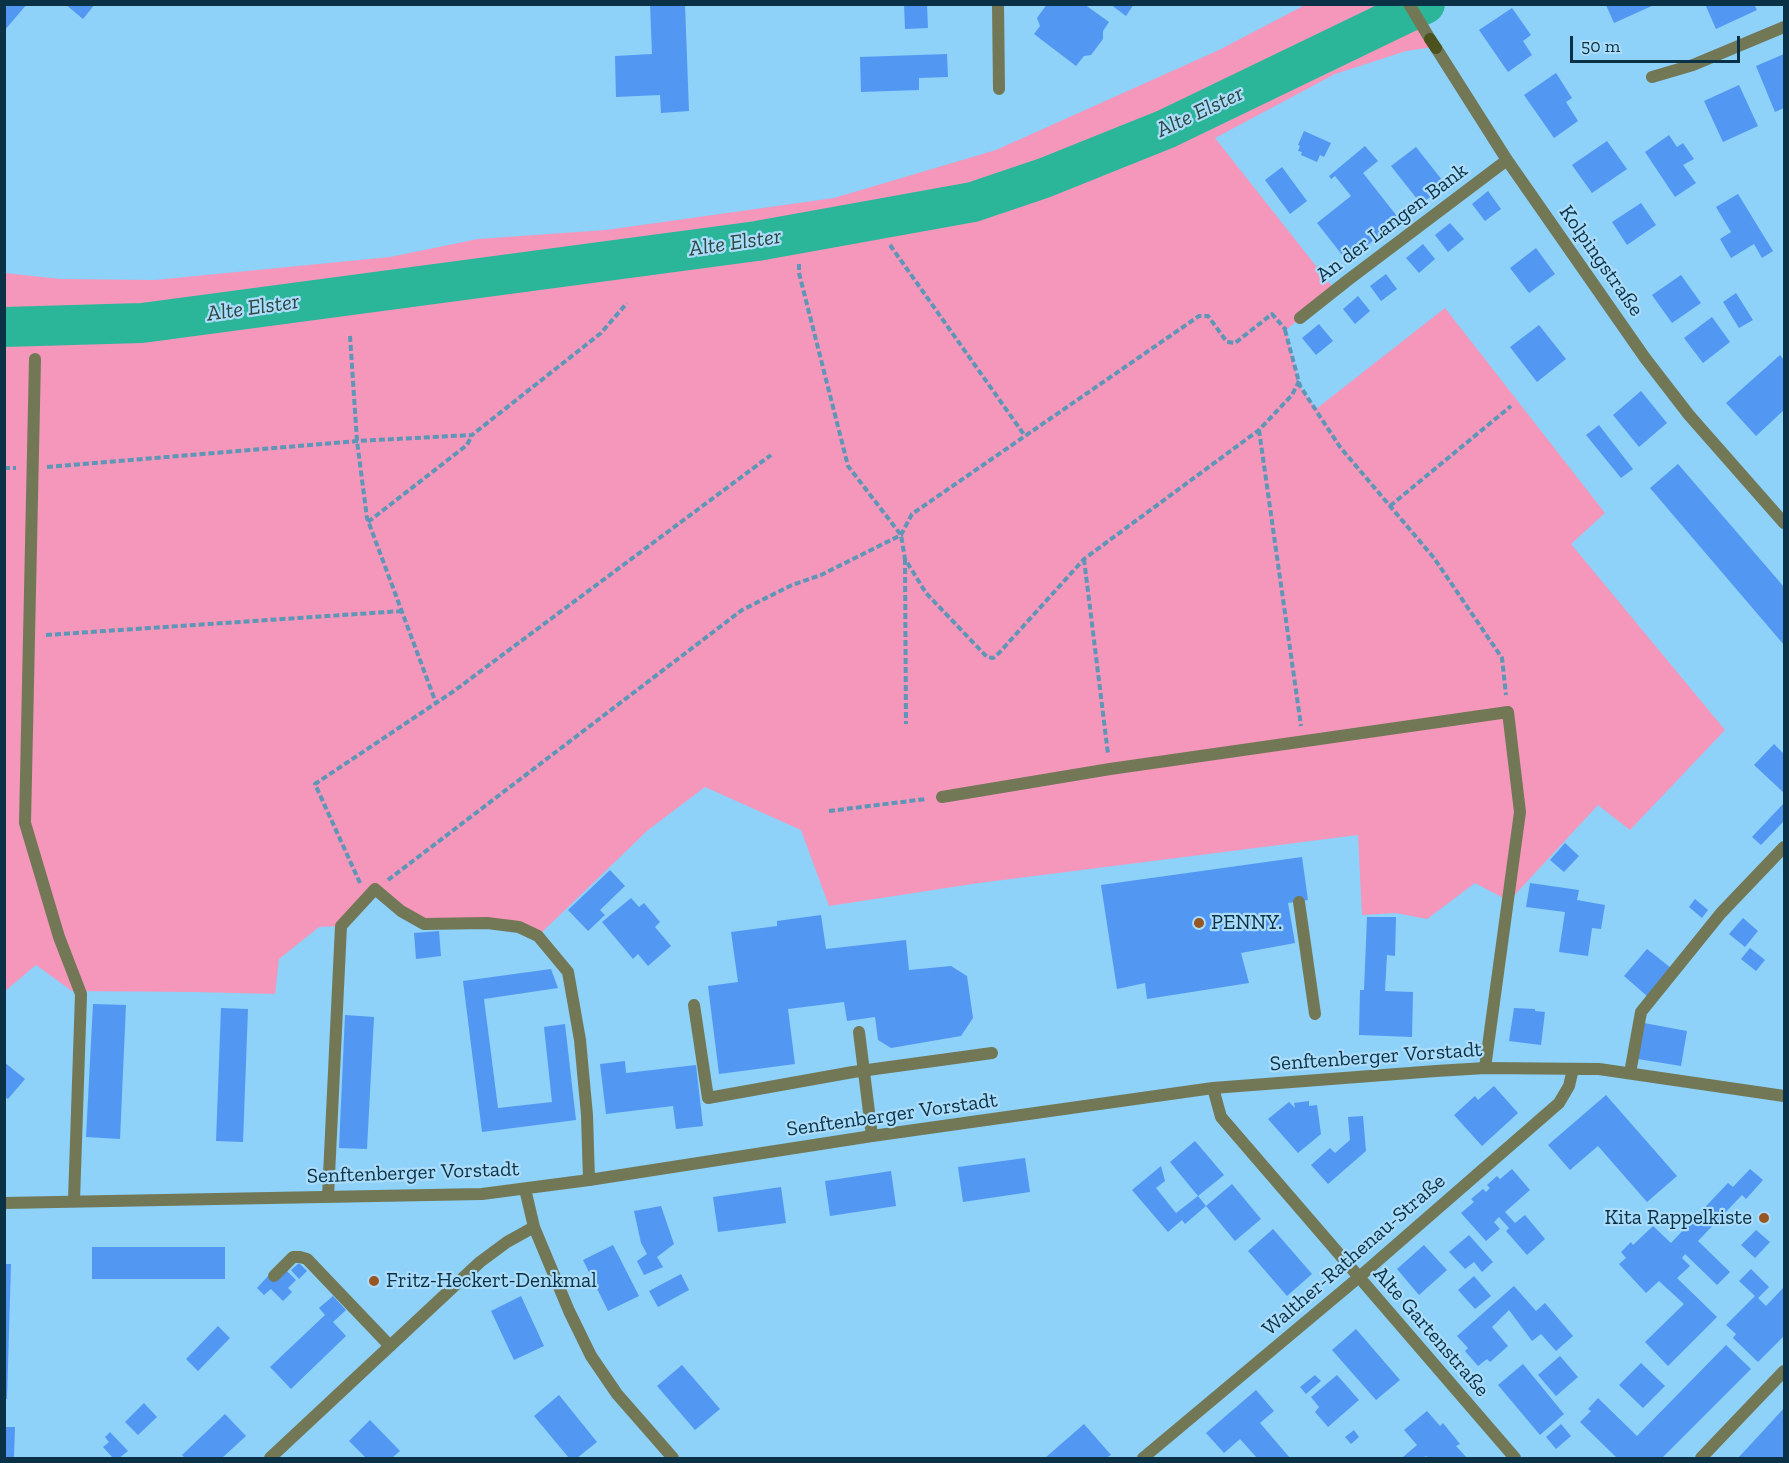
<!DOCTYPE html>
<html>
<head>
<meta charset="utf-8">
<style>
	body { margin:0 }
	#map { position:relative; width:1789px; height:1463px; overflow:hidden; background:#8ed1f9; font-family:"Zilla Slab",serif }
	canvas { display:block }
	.frame { position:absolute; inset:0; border:6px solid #0a3145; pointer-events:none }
	.scale { position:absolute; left:1570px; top:36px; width:170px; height:27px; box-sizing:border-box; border:3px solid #0a3145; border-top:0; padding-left:8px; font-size:18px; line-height:21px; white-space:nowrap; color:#0a3145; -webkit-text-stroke:4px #abdcfa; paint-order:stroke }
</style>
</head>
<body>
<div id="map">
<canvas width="1789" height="1463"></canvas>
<div class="frame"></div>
<div class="scale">50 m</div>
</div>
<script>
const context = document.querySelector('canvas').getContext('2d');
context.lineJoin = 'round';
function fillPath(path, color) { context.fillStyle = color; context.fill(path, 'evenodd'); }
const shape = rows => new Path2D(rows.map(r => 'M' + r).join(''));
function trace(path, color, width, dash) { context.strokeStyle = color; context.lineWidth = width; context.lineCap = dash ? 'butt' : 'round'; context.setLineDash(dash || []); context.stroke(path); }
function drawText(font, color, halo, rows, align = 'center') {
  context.font = font + ' "Zilla Slab",serif'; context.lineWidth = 4.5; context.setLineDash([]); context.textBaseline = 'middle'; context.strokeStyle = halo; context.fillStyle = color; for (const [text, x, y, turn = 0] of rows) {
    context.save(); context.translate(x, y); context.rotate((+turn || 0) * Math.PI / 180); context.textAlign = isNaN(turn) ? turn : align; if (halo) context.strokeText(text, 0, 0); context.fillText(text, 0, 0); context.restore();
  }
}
const green = shape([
	[1305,5,1407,5,1434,47,1406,51,1335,74,1215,138,1335,290,1286,330,1300,387,1316,409,1445,308,1605,513,1571,544,1725,730,1630,830,1598,805,1509,901,1475,883,1427,919,1396,913,1362,915,1358,835,979,883,829,906,801,830,705,787,648,830,538,936,519,927,424,924,375,889,341,926,319,927,279,959,275,994,194,992,72,991,36,965,5,991,5,273,60,279,155,280,390,257,478,239,606,230,834,198,996,150,1219,50]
]);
const river = shape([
	[4,327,142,323,757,241,973,202,1044,178,1166,129,1425,4]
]);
const building = shape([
	[4,4,27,4,4,31],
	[65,4,95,4,83,19],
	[650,4,685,4,689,111,661,113,660,95,616,97,615,56,652,54],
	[904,4,927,4,928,28,905,29],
	[1047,4,1084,4,1109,22,1103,31,1103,39,1091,55,1084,56,1076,66,1034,34,1040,26,1037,18],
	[1110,4,1134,4,1126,16],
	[1705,4,1754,4,1757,10,1716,29],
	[1606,5,1654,5,1614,23],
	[1512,8,1531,35,1523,41,1532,55,1508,72,1479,30],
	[947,54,948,77,919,78,919,90,861,92,860,57],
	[1784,54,1784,108,1775,112,1756,66],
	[1556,73,1572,98,1566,102,1578,121,1554,138,1524,95],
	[1739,85,1758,126,1723,142,1704,101],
	[1304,131,1331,143,1324,157,1320,155,1317,162,1301,155,1302,152,1298,151,1300,146,1298,145],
	[1669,135,1677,147,1683,143,1694,159,1683,165,1696,183,1675,197,1645,152],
	[1607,141,1627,169,1592,193,1572,165],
	[1365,146,1378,161,1363,173,1400,220,1347,261,1317,223,1351,196,1335,176,1331,179,1329,176],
	[1416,147,1446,185,1421,204,1391,166],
	[1282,167,1307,201,1290,214,1265,180],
	[1488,191,1501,209,1485,221,1472,204],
	[1738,194,1773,251,1762,258,1754,244,1731,258,1720,239,1731,232,1716,207],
	[1641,203,1656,225,1627,245,1612,222],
	[1450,223,1464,239,1448,252,1435,235],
	[1423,244,1435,259,1419,273,1406,258],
	[1536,248,1555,274,1529,293,1510,268],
	[1386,274,1397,289,1381,301,1370,286],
	[1681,275,1701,303,1672,323,1652,295],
	[1736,293,1753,320,1739,328,1723,302],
	[1358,296,1370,311,1355,324,1343,309],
	[1712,317,1730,342,1703,363,1684,338],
	[1319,324,1333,341,1316,355,1302,338],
	[1539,325,1566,359,1537,382,1510,347],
	[1780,355,1784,360,1784,410,1756,436,1726,403],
	[1641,391,1667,423,1639,447,1613,415],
	[1599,425,1633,469,1621,478,1586,435],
	[1678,464,1784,587,1784,645,1650,488],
	[1774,744,1784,754,1784,793,1754,765],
	[1784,803,1784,821,1761,845,1752,837],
	[1565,843,1579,856,1564,872,1550,860],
	[1302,857,1308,900,1288,903,1295,943,1241,953,1249,983,1147,999,1145,983,1117,989,1101,885],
	[610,870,625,886,600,910,605,915,588,931,568,910],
	[1530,883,1579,890,1577,900,1605,905,1601,929,1592,928,1588,956,1559,952,1565,912,1526,907],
	[631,898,639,907,644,903,660,922,655,927,671,946,648,966,638,954,633,959,602,922],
	[1695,899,1708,910,1702,918,1689,907],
	[821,915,826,949,906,940,909,970,951,966,967,976,973,1018,961,1036,891,1048,878,1040,875,1017,847,1021,844,1002,788,1009,795,1064,719,1074,708,986,738,982,731,932,777,926,777,921],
	[1367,917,1396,917,1395,956,1387,955,1385,991,1413,992,1412,1037,1359,1035,1360,990,1364,990],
	[1743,918,1758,931,1745,947,1729,934],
	[439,931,441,956,416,959,414,933],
	[1750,948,1765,960,1756,971,1741,959],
	[1647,949,1671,968,1647,996,1624,976],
	[551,969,558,988,484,999,498,1108,552,1102,544,1027,565,1024,576,1120,482,1132,463,981],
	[93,1004,126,1005,120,1139,86,1137],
	[221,1008,248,1009,243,1142,216,1141],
	[1514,1008,1535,1009,1535,1011,1545,1012,1541,1045,1509,1041],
	[345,1015,374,1017,367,1149,339,1148],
	[1644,1023,1687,1031,1681,1066,1638,1059],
	[625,1061,626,1073,696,1065,703,1126,676,1129,673,1106,606,1114,600,1064],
	[4,1062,25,1079,8,1099,4,1096],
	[1494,1086,1518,1113,1482,1146,1454,1115,1475,1096,1478,1100],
	[1606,1095,1677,1176,1647,1202,1598,1146,1570,1170,1548,1145],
	[1309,1101,1309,1106,1317,1105,1321,1134,1298,1153,1268,1119,1289,1102,1295,1108,1294,1103],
	[1363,1116,1366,1151,1328,1184,1311,1165,1330,1148,1335,1153,1350,1140,1348,1117],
	[1195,1141,1224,1175,1198,1196,1206,1206,1185,1224,1182,1220,1168,1232,1132,1190,1161,1166,1165,1181,1156,1188,1176,1213,1198,1196,1170,1162],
	[1025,1158,1030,1192,963,1202,958,1167],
	[1512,1169,1530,1190,1505,1212,1515,1223,1525,1215,1545,1239,1527,1255,1506,1231,1509,1228,1499,1217,1494,1222,1500,1229,1486,1241,1461,1213,1474,1202,1471,1199,1483,1189,1486,1192,1490,1188,1487,1185,1497,1176,1500,1179],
	[1750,1169,1763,1180,1746,1199,1742,1195,1698,1241,1730,1272,1717,1285,1685,1254,1682,1258,1690,1266,1677,1278,1717,1317,1668,1366,1645,1342,1684,1304,1659,1281,1646,1293,1619,1264,1626,1258,1621,1252,1631,1242,1633,1245,1653,1226,1671,1243,1728,1183,1733,1187],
	[891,1171,896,1206,830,1216,825,1181],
	[1232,1184,1261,1219,1235,1241,1206,1206],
	[781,1187,786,1223,718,1232,713,1197],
	[661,1206,674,1244,657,1257,663,1267,644,1275,637,1261,647,1254,641,1243,634,1211],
	[1273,1229,1312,1274,1287,1296,1248,1251],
	[1756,1230,1770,1242,1755,1258,1741,1245],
	[1469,1235,1493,1262,1482,1272,1474,1262,1465,1269,1449,1252],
	[613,1245,639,1296,608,1311,583,1260],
	[1424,1245,1447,1270,1419,1295,1397,1269],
	[92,1247,225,1247,225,1279,92,1279],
	[299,1263,307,1271,299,1279,291,1270],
	[4,1264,11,1264,7,1399,4,1399],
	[1751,1269,1769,1287,1758,1298,1766,1306,1784,1287,1784,1336,1758,1362,1733,1338,1736,1334,1726,1325,1755,1296,1739,1281],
	[286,1270,296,1280,288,1288,292,1292,283,1301,271,1289,264,1295,257,1288,269,1275],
	[681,1274,689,1290,658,1307,649,1291],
	[1474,1276,1491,1296,1475,1309,1458,1290],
	[1514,1286,1536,1311,1545,1303,1573,1336,1556,1351,1541,1334,1532,1341,1509,1310,1492,1327,1508,1346,1490,1362,1487,1359,1478,1366,1465,1351,1468,1348,1457,1336],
	[333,1296,346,1310,333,1322,346,1336,291,1389,270,1367,325,1315,319,1308],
	[521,1296,544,1346,514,1360,491,1311],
	[218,1326,230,1338,198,1371,186,1359],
	[1356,1329,1400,1380,1376,1400,1332,1350],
	[1726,1345,1751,1369,1662,1458,1617,1458,1580,1422,1591,1411,1588,1409,1598,1398,1637,1436],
	[1560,1356,1578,1377,1556,1396,1538,1375],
	[1641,1363,1665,1386,1643,1408,1619,1385],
	[1523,1364,1564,1414,1540,1435,1498,1385],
	[682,1365,720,1409,695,1430,657,1386],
	[1315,1375,1321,1381,1306,1394,1300,1387],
	[1337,1375,1359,1400,1328,1427,1315,1412,1319,1407,1311,1397],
	[1256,1390,1274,1411,1260,1423,1290,1458,1257,1458,1240,1439,1224,1453,1206,1433],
	[559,1395,597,1442,577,1458,569,1458,534,1416],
	[144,1403,157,1417,138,1435,125,1422],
	[1784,1408,1784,1458,1738,1458,1764,1430],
	[1427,1411,1440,1426,1443,1423,1460,1444,1456,1446,1467,1458,1428,1458,1426,1456,1423,1458,1402,1458,1417,1445,1404,1430],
	[225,1414,246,1436,222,1458,185,1458,182,1455],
	[370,1420,400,1451,392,1458,366,1458,349,1441],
	[1084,1424,1111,1455,1106,1458,1045,1458],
	[1561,1424,1571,1436,1556,1449,1546,1437],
	[4,1427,15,1427,14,1458,4,1458],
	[1354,1430,1359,1437,1351,1444,1345,1437],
	[110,1432,128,1451,119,1458,113,1458,103,1447,109,1442,105,1437]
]);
const path = shape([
	[890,245,1025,436],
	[799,264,799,273,848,466,901,535,905,559,926,593,987,657,993,658,999,653,1084,559,1259,430,1292,395,1299,381],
	[1285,330,1300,386,1340,447,1434,558,1502,658,1506,695],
	[350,336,357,441,367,518,436,703],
	[1259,430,1301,726],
	[47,467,357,441,472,435,601,333,627,303],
	[4,468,16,468],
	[1390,506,1511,406],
	[368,522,467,445,472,435],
	[905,559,906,724],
	[1084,559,1108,754],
	[46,635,402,611],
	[829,811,926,799],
	[388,880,742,610,792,585,821,575,901,535,912,514,1199,316,1208,316,1227,342,1235,343,1272,314,1286,330],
	[360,883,315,784,454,691,771,455]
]);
const lane = shape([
	[1652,77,1693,65,1784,27],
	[35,359,25,823,59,937,81,994,74,1200],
	[942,797,1110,769,1508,712,1520,812,1485,1068],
	[1299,902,1315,1014],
	[694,1005,708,1098,853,1072,992,1053],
	[859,1032,872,1136],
	[1630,1073,1641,1012,1721,913,1784,847],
	[328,1196,341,926,375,889,401,911,424,924,487,923,519,927,538,936,568,972,580,1040,587,1115,589,1180],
	[274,1276,293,1257,300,1257,307,1259,390,1346]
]);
const street = shape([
	[998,4,999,89],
	[1409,4,1430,39],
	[1436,48,1507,160,1645,358,1689,415,1784,523],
	[1300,318,1348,280,1507,160],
	[1213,1088,1221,1117,1515,1458],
	[525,1189,534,1227,569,1311,591,1356,617,1394,673,1458],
	[4,1203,482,1194,589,1180,872,1136,1213,1088,1436,1071,1485,1068,1599,1069,1784,1096],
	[270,1458,480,1262,507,1242,534,1227],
	[1143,1458,1358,1278,1559,1103,1569,1086,1573,1069],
	[1701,1458,1784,1371]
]);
const secondary = shape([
	[1430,39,1436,48]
]);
const markers = [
	[1199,923,6,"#975622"],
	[1764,1218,6,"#975622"],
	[374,1281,6,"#975622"]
];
const streetNames = [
	["An der Langen Bank",1392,223,-37],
	["Kolpingstraße",1601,261,55],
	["Senftenberger Vorstadt",1376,1057,-4],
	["Senftenberger Vorstadt",892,1115,-8],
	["Senftenberger Vorstadt",413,1173,-2],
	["Walther-Rathenau-Straße",1354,1255,-41],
	["Alte Gartenstraße",1431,1332,49]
];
const poiNames = [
	["PENNY.",1211,923],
	["Kita Rappelkiste",1752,1218,"right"],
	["Fritz-Heckert-Denkmal",386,1281]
];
const waterNames = [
	["Alte Elster",1200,112,-25],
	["Alte Elster",735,243,-8],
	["Alte Elster",253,308,-8]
];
fillPath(green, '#f497bb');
trace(river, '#2bb69a', 40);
fillPath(building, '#5298f2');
trace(path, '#5d96b6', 4, [6, 3]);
trace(lane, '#727856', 12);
trace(street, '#727856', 12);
trace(secondary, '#4b521d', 12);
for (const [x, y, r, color] of markers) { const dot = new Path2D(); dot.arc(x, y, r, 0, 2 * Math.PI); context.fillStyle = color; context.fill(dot); trace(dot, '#abdcfa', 2); }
drawText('21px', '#0a3145', '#abdcfa', streetNames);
drawText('21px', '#0a3145', '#abdcfa', poiNames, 'left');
drawText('italic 22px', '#2d4841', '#abdcfa', waterNames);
</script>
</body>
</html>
